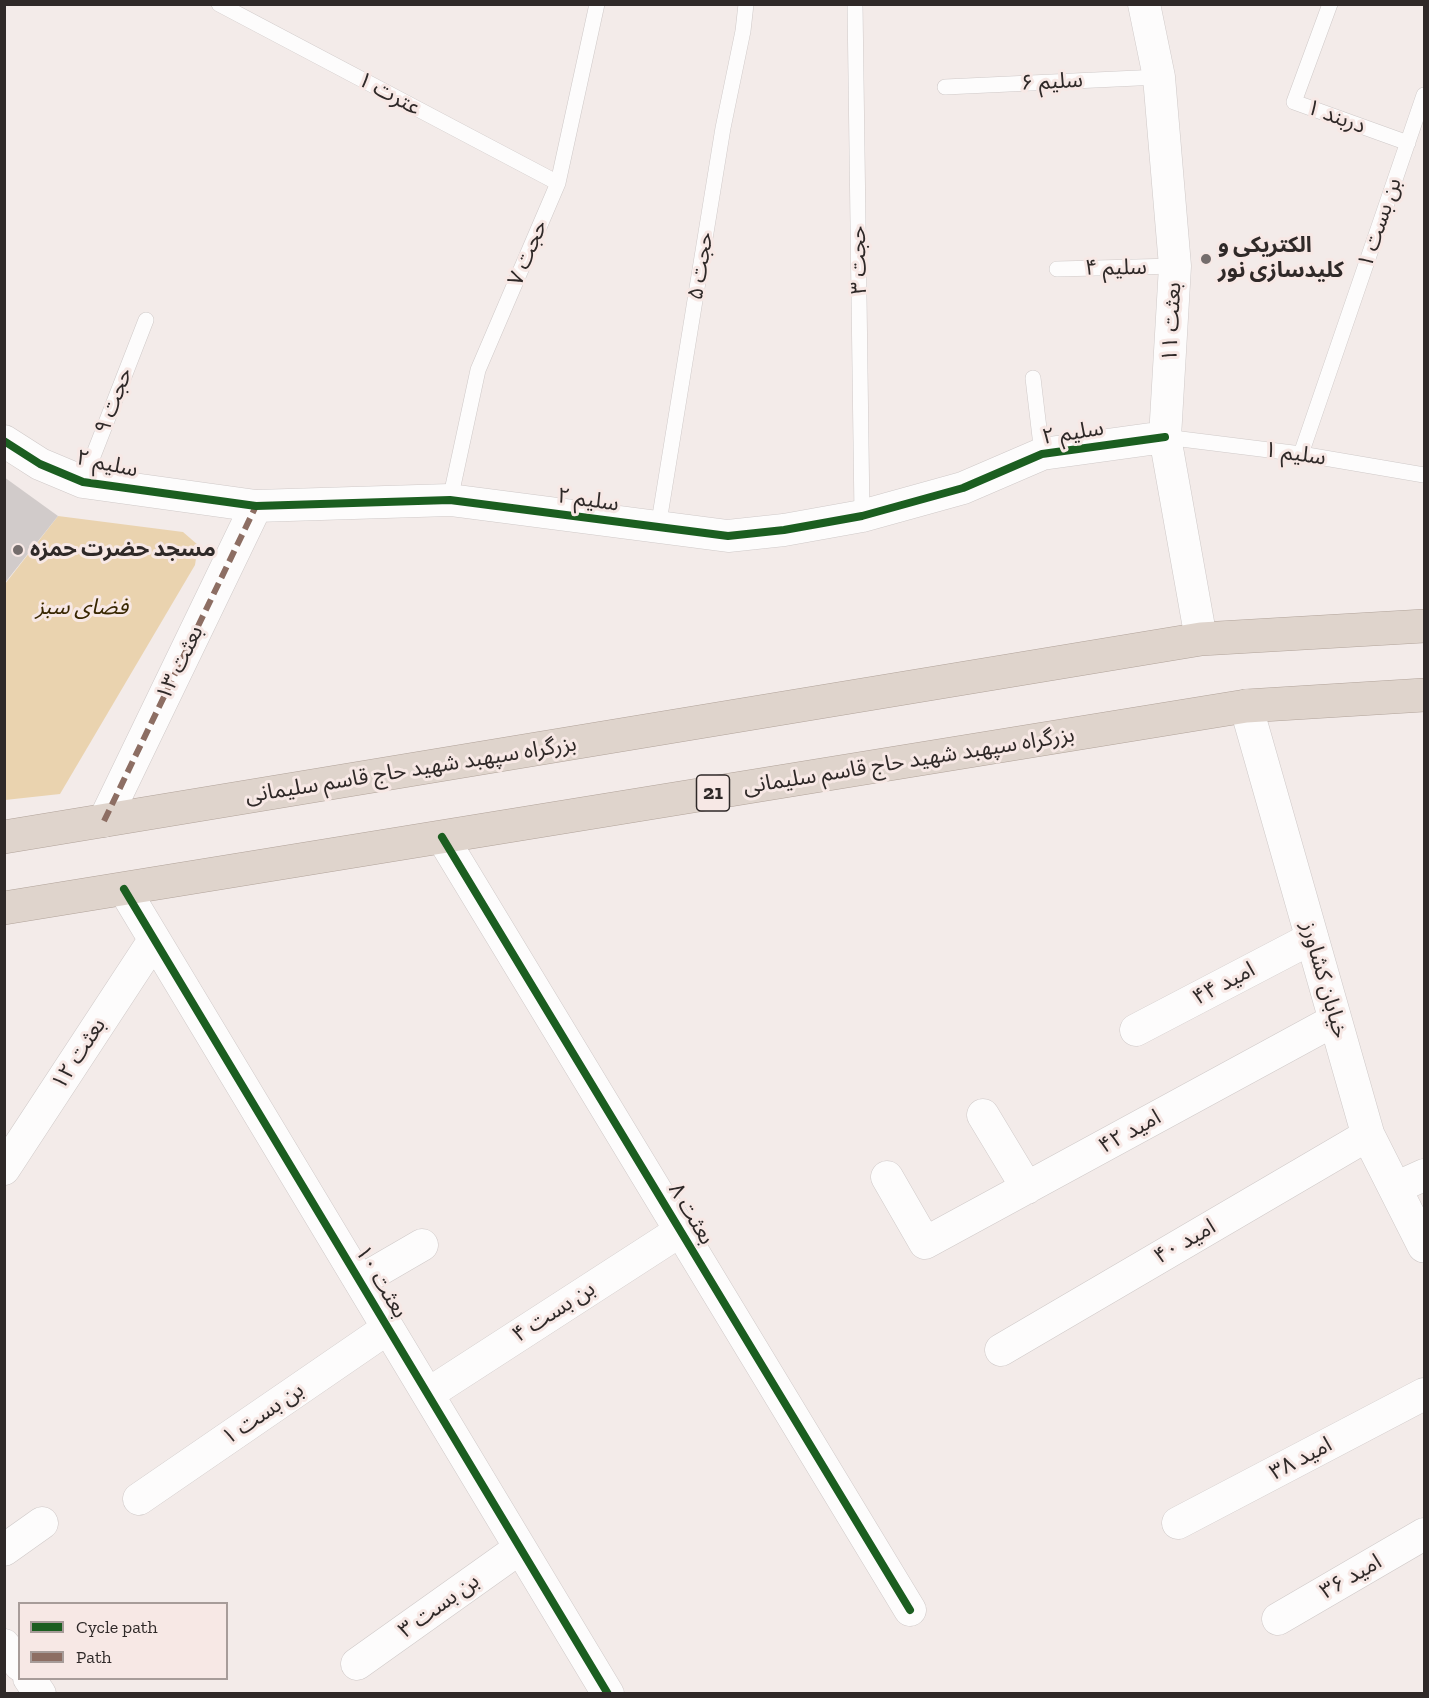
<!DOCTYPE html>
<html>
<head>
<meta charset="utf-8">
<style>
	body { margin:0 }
	#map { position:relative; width:1429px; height:1698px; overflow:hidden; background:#f3ebe9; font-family:"Zilla Slab",serif }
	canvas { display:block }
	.frame { position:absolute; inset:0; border:6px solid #2f2928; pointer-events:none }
	.legend { position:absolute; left:18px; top:1602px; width:210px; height:78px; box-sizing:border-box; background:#f7e8e5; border:2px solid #a79c99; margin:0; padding:8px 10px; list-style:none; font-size:18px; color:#2f2928 }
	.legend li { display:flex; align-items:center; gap:12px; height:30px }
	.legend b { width:30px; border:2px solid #a79c99 }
</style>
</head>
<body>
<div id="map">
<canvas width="1429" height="1698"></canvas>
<div class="frame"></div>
<ul class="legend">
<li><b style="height:8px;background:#1b5e20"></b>Cycle path</li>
<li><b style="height:8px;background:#8d6e63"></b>Path</li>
</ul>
</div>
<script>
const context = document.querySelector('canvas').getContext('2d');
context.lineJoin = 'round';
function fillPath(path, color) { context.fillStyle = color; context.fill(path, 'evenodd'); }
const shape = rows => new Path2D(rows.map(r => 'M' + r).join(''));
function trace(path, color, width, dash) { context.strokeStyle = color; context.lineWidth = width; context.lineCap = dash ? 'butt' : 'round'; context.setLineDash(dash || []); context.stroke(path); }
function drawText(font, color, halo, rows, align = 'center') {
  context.font = font + ' "Zilla Slab","Noto Sans Arabic",serif'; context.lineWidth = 6; context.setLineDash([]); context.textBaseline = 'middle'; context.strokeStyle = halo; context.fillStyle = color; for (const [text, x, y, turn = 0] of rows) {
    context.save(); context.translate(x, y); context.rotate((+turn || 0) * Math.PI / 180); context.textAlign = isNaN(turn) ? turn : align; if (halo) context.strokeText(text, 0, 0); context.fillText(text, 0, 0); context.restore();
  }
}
const green = shape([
	[58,516,183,532,198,545,195,565,60,794,5,800,5,584]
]);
const building = shape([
	[4,477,58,516,4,584]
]);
const lane = shape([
	[219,4,558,183],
	[855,4,862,516],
	[1330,4,1294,102,1408,143],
	[945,87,1159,77],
	[1057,269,1175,266],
	[1033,378,1042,454],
	[1165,437,1301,454,1424,475],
	[1301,454,1424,95],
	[83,482,146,320],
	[450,500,478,370,558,183,597,4],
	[658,528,723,128,743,31,746,4]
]);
const street = shape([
	[1144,4,1159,77,1175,266,1165,437,1201,639],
	[4,441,40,464,83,482,256,506,450,500,728,536,784,530,862,516,963,488,1042,454,1165,437],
	[104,821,256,506],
	[442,837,910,1610],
	[124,889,608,1694],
	[1136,1030,1312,938],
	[983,1115,1027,1188],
	[4,1169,154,940],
	[887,1177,925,1243,1335,1020],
	[1395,1188,1424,1175],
	[360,1281,422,1245],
	[1001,1350,1368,1135],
	[428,1394,680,1231],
	[139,1499,388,1328],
	[1178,1523,1424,1394],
	[4,1550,42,1523],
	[1278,1619,1424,1534],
	[4,1645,20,1665],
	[357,1664,520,1548],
	[29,1678,40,1694]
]);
const secondary = shape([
	[1246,706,1368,1135,1424,1246]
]);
const highway = shape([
	[4,837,1201,639,1424,626],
	[4,908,1246,706,1424,695]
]);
const quiet = shape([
	[104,821,256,506]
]);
const cycleway = shape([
	[4,441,40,464,83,482,256,506,450,500,728,536,784,530,862,516,963,488,1042,454,1165,437],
	[442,837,910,1610],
	[124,889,608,1694]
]);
const markers = [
	[1206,259,6,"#746d6c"],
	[18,550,6,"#746d6c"]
];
const shields = [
	[713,793,33]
];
const shieldNames = [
	["21",713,793]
];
const streetNames = [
	["سلیم ۶",1052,82,-3],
	["عترت ۱",389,94,28],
	["دربند ۱",1336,117,20],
	["بن بست ۱",1380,223,-71],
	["حجت ۷",528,253,-67],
	["حجت ۳",859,260,-91],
	["حجت ۵",701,266,-81],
	["سلیم ۴",1116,268,-1],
	["بعثت ۱۱",1172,322,-87],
	["حجت ۹",114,401,-69],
	["سلیم ۲",1073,433,-9],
	["سلیم ۱",1295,454,8],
	["سلیم ۲",107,464,12],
	["سلیم ۲",588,500,8],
	["بعثت ۱۳",180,663,-64],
	["بزرگراه سپهبد شهید حاج قاسم سلیمانی",909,761,-9],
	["بزرگراه سپهبد شهید حاج قاسم سلیمانی",411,770,-9],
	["خیابان کشاورز",1324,980,74],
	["امید ۴۴",1224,984,-28],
	["بعثت ۱۲",79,1054,-57],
	["امید ۴۲",1130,1132,-29],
	["بعثت ۸",691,1214,59],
	["امید ۴۰",1185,1242,-30],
	["بعثت ۱۰",381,1282,59],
	["بن بست ۴",554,1312,-33],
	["بن بست ۱",263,1414,-34],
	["امید ۳۸",1301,1459,-28],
	["امید ۳۶",1351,1577,-30],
	["بن بست ۳",439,1606,-36]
];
const poiNames = [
	["الکتریکی و",1218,246],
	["کلیدسازی نور",1218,271],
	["مسجد حضرت حمزه",30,550]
];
const parkNames = [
	["فضای سبز",82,608]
];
fillPath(green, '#ead3af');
fillPath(building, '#d1cbca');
trace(lane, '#cfc9c8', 16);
trace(street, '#cfc9c8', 33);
trace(secondary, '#cfc9c8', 34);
trace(highway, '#b1a39a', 34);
trace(lane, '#fdfcfc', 15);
trace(street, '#fdfcfc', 32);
trace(secondary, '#fdfcfc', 33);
trace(highway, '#dfd4cc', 33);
trace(quiet, '#8d6e63', 6, [12, 6]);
trace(cycleway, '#1b5e20', 8);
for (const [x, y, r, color] of markers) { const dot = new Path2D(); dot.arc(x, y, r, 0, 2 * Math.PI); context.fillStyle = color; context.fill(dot); trace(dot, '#f7e8e5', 2); }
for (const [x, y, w] of shields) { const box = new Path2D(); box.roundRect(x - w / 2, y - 18, w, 36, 4.5); context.fillStyle = '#f7e8e5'; context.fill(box); trace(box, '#2f2928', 1.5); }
drawText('bold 21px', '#2f2928', null, shieldNames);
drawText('22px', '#2f2928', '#f7e8e5', streetNames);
drawText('bold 22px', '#2f2928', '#f7e8e5', poiNames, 'left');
drawText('italic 22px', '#372601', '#f7e8e5', parkNames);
</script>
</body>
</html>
